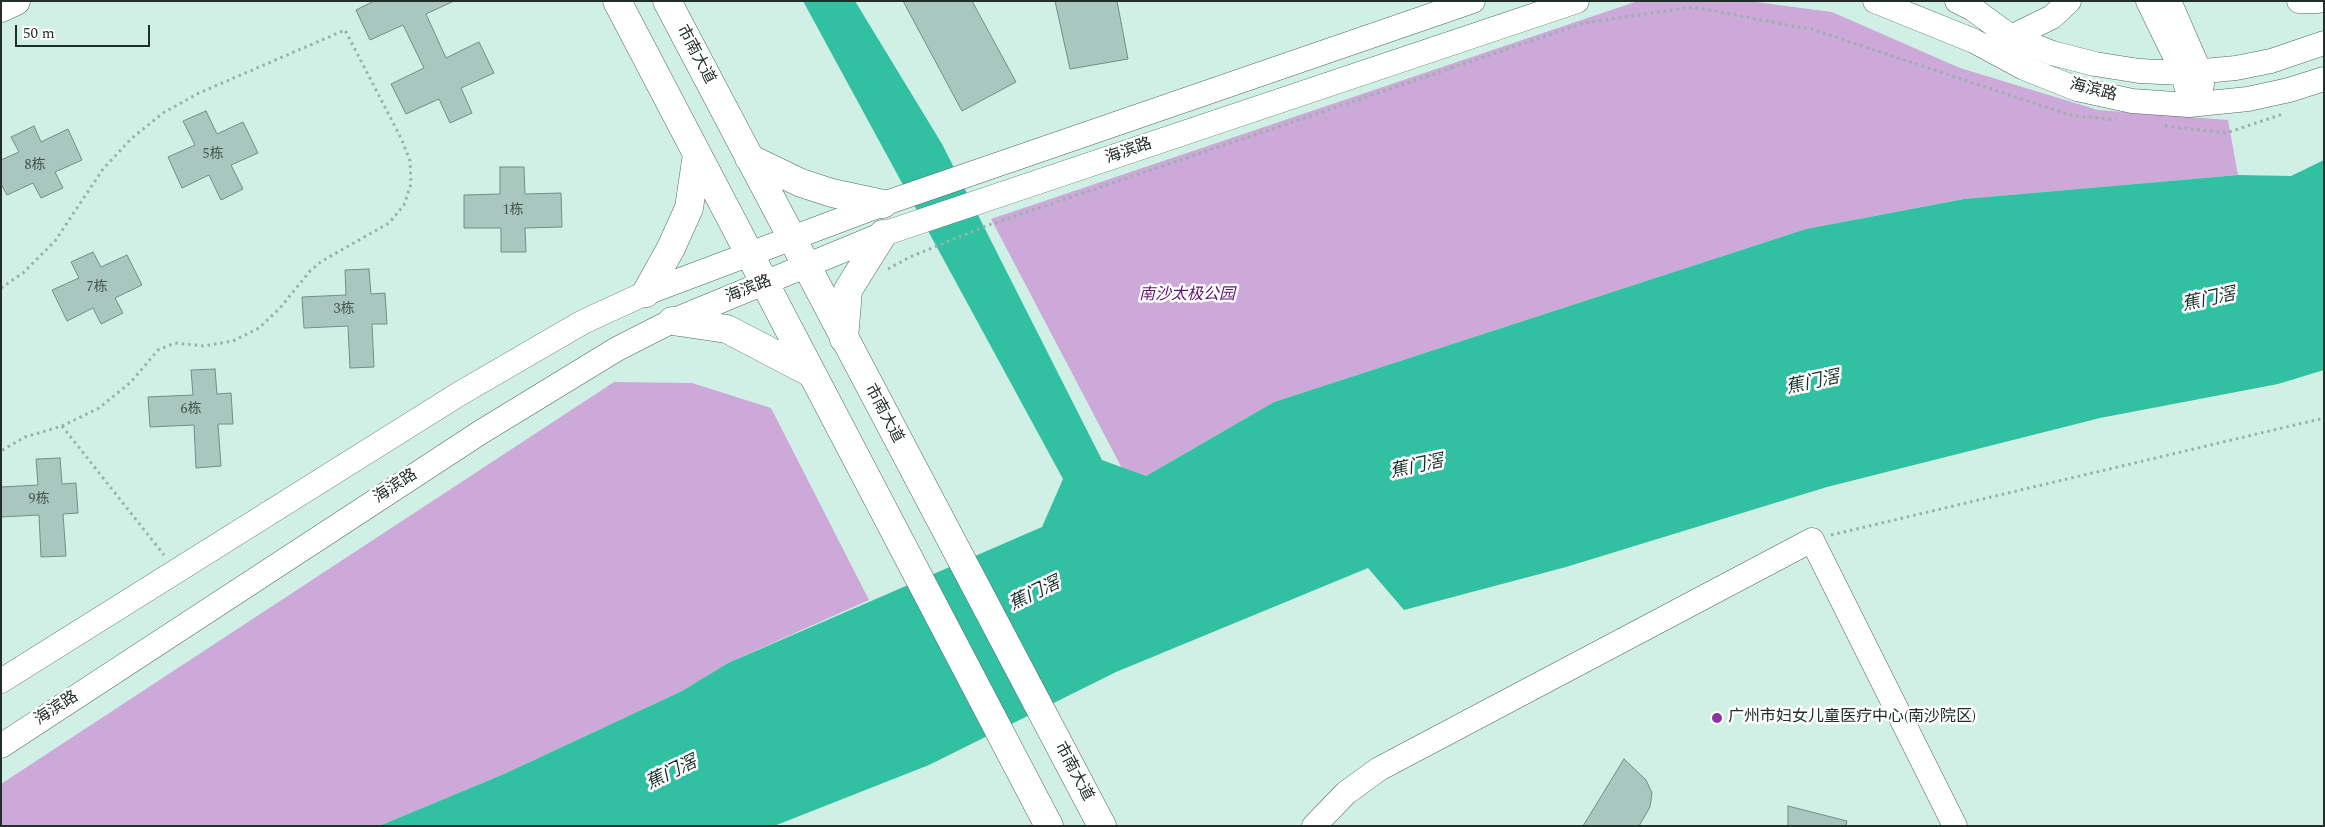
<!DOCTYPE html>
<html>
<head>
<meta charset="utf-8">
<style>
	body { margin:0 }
	#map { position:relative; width:2325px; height:827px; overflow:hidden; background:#d0efe5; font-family:Spectral,serif }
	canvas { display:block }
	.frame { position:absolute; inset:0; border:2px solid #222e2a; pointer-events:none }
	.scale { position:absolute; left:15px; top:25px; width:135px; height:22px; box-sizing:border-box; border:2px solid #222e2a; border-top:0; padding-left:6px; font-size:15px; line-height:18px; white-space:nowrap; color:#222e2a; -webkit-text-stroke:4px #fff; paint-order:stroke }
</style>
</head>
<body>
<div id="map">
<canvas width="2325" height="827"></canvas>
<div class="frame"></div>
<div class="scale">50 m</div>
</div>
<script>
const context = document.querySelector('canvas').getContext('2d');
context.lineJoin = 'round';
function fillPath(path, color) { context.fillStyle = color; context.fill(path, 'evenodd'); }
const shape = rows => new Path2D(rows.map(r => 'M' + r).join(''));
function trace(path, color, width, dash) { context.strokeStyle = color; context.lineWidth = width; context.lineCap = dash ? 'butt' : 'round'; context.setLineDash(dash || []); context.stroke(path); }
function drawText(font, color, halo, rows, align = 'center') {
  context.font = font + ' Spectral,"Noto Sans SC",serif'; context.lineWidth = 5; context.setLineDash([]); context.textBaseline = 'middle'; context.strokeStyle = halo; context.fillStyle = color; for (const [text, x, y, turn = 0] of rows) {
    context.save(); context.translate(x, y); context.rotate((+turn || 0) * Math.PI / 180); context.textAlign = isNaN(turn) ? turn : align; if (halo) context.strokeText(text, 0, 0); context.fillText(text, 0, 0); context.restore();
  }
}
const green = shape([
	[1638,1,1748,1,1832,12,1960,68,2098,110,2228,120,2238,175,1964,199,1806,229,1274,402,1146,476,1125,474,991,219],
	[614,382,692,383,771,408,869,600,728,663,682,691,504,774,379,826,1,826,1,784]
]);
const water = shape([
	[803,1,855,1,942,144,1102,460,1146,476,1274,402,1806,229,1964,199,2238,175,2291,176,2324,160,2324,370,2278,384,2100,418,1827,487,1566,567,1404,610,1368,568,1116,672,929,765,774,826,379,826,504,774,682,691,728,663,1042,527,1063,479]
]);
const building = shape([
	[374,1,454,1,426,14,446,58,479,42,494,73,461,88,472,113,450,123,439,99,406,114,391,84,424,68,403,25,370,40,356,10,374,1],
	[903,1,972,1,1016,82,962,111,903,1],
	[1055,1,1117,1,1128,59,1070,69,1055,1],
	[206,111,217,134,243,122,258,153,231,165,243,189,221,200,209,175,182,188,168,157,195,145,183,121,206,111],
	[34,126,41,142,68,129,82,160,55,172,63,188,41,198,33,183,7,195,1,184,1,160,19,152,11,137,34,126],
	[500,167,524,167,525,194,561,193,562,227,525,228,526,252,501,252,501,228,464,228,464,195,500,194,500,167],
	[93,252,101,267,127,255,142,285,115,298,123,313,101,324,93,308,67,321,52,290,79,278,71,262,93,252],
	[369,269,371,294,385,293,387,324,372,324,374,367,350,368,348,326,304,328,302,297,346,295,345,270,369,269],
	[215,369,217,394,231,393,233,424,218,424,221,466,196,468,194,425,150,427,148,397,193,395,191,370,215,369],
	[60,458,62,484,76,483,78,513,63,514,66,556,41,557,39,515,1,517,1,487,38,485,36,459,60,458],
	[1624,759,1646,780,1652,793,1650,807,1639,826,1583,826,1624,759],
	[1788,806,1847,821,1846,826,1788,826,1788,806]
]);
const path = shape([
	[2165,126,2226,133,2283,114],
	[888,269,910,257,986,226,1584,23,1693,7,1814,30,2070,115,2116,120],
	[1,288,23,273,55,241,103,169,131,139,163,113,199,93,345,30,402,140,410,161,411,184,404,205,389,223,322,261,310,271,280,308,259,328,233,341,204,346,175,343,158,350,131,382,99,408,62,426,25,437,1,451],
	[62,426,164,555],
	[1831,535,2324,418]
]);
const minor = shape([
	[1875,1,1974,41,2024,68,2077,89,2132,101,2189,105,2248,99,2289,90,2324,79],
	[1957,1,1973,9,2011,37,2052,53,2095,64,2139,71,2183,73,2236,68,2271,61,2324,43],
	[2148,1,2183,73,2186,86],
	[2169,1,2200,72,2202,85],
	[2299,1,2318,1],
	[2011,37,2052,17,2069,1],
	[1,681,459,394,583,322,646,293,883,204,1473,1],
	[1,746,481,432,617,349,672,321,883,234,1577,1],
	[1314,826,1346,793,1379,769,1812,540,1955,826]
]);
const major = shape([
	[617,1,1049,826],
	[667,1,1102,826],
	[1,8,16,1],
	[749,158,801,183,832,193,883,204],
	[646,293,671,248,689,208,697,154],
	[672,321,727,329,811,373],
	[844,339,848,290,883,234]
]);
const markers = [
	[1717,718,6,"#8834a2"]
];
const numberNames = [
	["5栋",213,155],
	["8栋",35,166],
	["1栋",513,211],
	["7栋",97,288],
	["3栋",344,310],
	["6栋",191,410],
	["9栋",39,500]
];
const streetNames = [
	["市南大道",695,55,62],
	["海滨路",2093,91,14],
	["海滨路",1129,152,-19],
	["海滨路",749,290,-22],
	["市南大道",883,414,62],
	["海滨路",396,487,-33],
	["海滨路",57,709,-33],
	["市南大道",1073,772,62]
];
const parkNames = [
	["南沙太极公园",1187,296]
];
const poiNames = [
	["广州市妇女儿童医疗中心(南沙院区)",1728,718]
];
const waterNames = [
	["蕉门滘",2209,301,-12],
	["蕉门滘",1813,384,-12],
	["蕉门滘",1417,468,-12],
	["蕉门滘",1035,595,-26],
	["蕉门滘",672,774,-26]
];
fillPath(green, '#cca9d9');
fillPath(water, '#31c1a2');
fillPath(building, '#a9c7be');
trace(building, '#718e85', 1);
trace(minor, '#4c6860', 25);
trace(major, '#4c6860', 29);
trace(path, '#98b1a9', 3, [2.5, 4]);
trace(minor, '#fff', 24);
trace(major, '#fff', 28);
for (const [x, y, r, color] of markers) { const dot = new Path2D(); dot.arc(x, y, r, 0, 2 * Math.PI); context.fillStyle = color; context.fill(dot); trace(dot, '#fff', 2); }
drawText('14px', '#44544f', null, numberNames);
drawText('16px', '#222e2a', '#fff', streetNames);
drawText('italic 16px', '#5e1473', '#fff', parkNames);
drawText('16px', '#222e2a', '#fff', poiNames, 'left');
drawText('italic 18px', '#1a312b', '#fff', waterNames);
</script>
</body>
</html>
